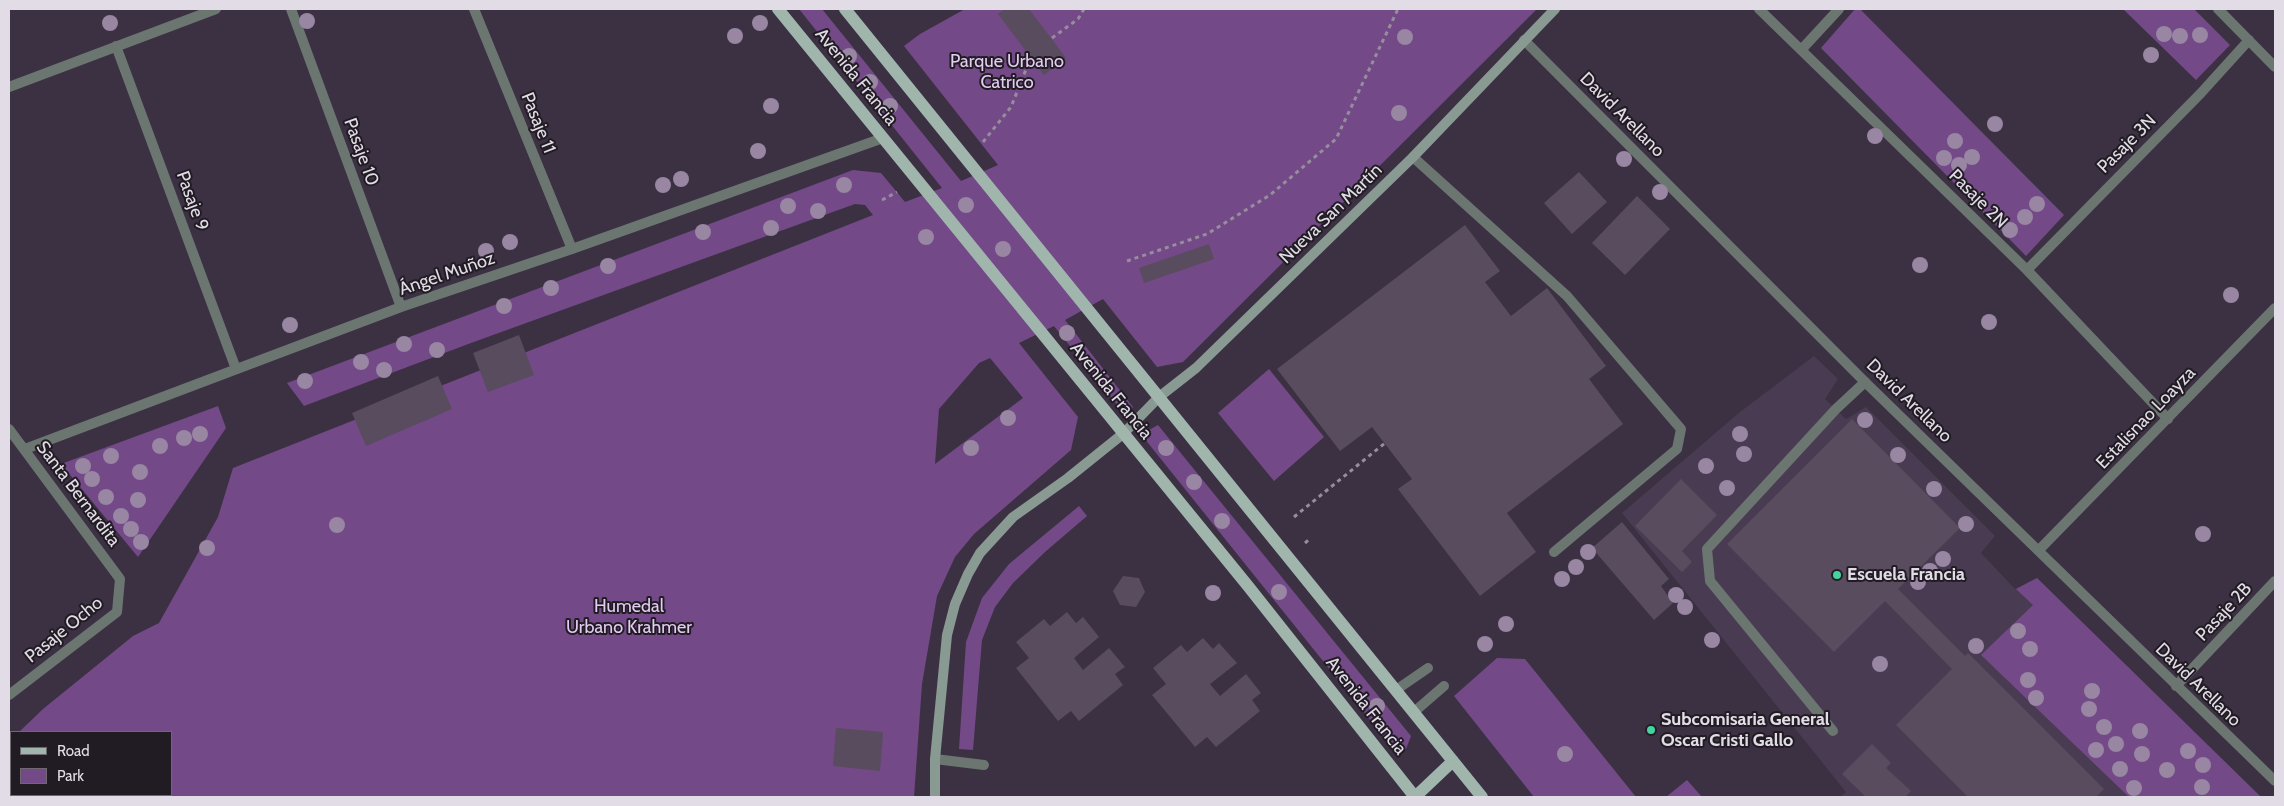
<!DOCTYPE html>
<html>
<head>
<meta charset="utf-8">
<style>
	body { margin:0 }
	#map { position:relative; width:2284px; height:806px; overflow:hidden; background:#3c3143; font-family:Cabin,sans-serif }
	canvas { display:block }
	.frame { position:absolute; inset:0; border:10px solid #e2dce7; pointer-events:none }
	.legend { position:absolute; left:10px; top:731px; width:162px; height:65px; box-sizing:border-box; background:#211c23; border:1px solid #6e6971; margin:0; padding:6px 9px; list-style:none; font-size:15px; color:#e2dce7 }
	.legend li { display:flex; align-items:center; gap:10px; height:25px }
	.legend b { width:25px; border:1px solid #6e6971 }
</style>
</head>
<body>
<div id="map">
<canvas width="2284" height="806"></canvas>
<div class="frame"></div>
<ul class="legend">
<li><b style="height:6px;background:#a0b5ab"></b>Road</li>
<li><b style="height:14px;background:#734988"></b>Park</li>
</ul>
</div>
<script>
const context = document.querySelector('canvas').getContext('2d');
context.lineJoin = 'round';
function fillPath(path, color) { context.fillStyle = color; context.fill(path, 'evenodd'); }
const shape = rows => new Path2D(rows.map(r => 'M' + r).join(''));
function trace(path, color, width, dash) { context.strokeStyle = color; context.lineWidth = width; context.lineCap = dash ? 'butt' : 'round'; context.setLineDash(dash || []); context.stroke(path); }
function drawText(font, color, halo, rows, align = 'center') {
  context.font = font + ' Cabin,sans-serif'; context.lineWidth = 4; context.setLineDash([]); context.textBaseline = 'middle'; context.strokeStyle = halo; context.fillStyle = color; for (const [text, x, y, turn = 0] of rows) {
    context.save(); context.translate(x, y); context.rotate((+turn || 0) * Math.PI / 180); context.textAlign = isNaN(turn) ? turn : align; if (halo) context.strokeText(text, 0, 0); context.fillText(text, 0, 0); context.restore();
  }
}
const built = shape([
	[1814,356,1838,379,1825,399,1846,419,1866,407,1995,536,1981,553,2015,589,2037,578,2261,797,1840,797,1846,792,1622,513,1740,412]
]);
const green = shape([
	[799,9,822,9,961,181,998,165,904,46,920,34,965,9,1537,9,1183,362,1157,367,1103,299,1065,320,1133,407,1125,415,1054,326,1019,343,1078,417,1071,450,974,534,955,557,937,596,922,684,914,797,9,797,9,742,11,740,11,795,171,795,171,732,19,732,43,709,133,636,159,623,218,517,233,468,873,215,865,205,855,204,471,343,304,406,287,383,853,170,881,173,905,202,942,188],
	[990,358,1023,398,935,464,939,409,979,363],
	[1855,9,1860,9,2064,215,2026,256,1821,48],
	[2123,9,2194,9,2230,45,2196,80],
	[1269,369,1324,437,1274,481,1218,413],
	[218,406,226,428,138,557,61,464],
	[1158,425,1411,736,1406,749,1396,752,1144,438,1149,430],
	[1079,506,1087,516,1045,552,1013,583,995,607,982,640,973,750,959,749,966,642,982,598,1009,564],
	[2037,578,2261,797,2129,797,1981,655,2033,605,2016,589],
	[1497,658,1525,659,1636,797,1534,797,1454,696],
	[1687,780,1702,797,1666,797]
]);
const building = shape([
	[1005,9,1029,9,1066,58,1044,75,998,14],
	[1579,172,1607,202,1572,234,1544,203],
	[1637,196,1670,229,1625,275,1592,243],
	[1465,225,1500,271,1485,282,1511,316,1547,288,1606,366,1589,379,1623,424,1507,513,1536,552,1480,596,1398,489,1412,479,1372,427,1340,451,1277,369],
	[1209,244,1214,259,1144,283,1139,268],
	[519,335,534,375,488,392,473,353],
	[438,376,452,409,366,446,352,413],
	[1852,419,1960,528,1898,589,1965,656,1968,653,2104,789,2096,797,1968,797,1896,725,1952,669,1885,601,1834,652,1727,544],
	[1681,479,1717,515,1682,551,1692,562,1682,572,1635,526],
	[1622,522,1669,579,1661,586,1673,603,1654,620,1592,548],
	[1123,576,1139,578,1145,592,1136,607,1120,605,1113,591],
	[1067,612,1076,623,1083,617,1099,637,1074,658,1083,670,1109,648,1125,667,1115,674,1123,685,1079,721,1071,711,1058,721,1016,668,1029,658,1016,642,1044,619,1050,626],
	[1203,638,1213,649,1219,643,1237,663,1210,684,1220,696,1246,674,1261,693,1252,700,1260,711,1216,747,1207,737,1195,747,1152,695,1166,684,1153,668,1181,645,1187,652],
	[836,728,883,732,880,771,833,766],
	[1872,744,1891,763,1886,768,1911,791,1905,797,1866,797,1842,774]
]);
const path = shape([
	[1052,38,1078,19,1084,9],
	[983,142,1011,107,1031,57],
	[882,200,897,192],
	[1127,261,1207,234,1270,195,1336,139,1398,9],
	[1294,517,1385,443],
	[1305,543,1311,538]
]);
const lane = shape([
	[1413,157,1567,296,1681,429,1677,449,1554,552],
	[1396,690,1428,668],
	[1414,712,1444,686],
	[1833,731,1710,581,1707,549,1836,409,1865,382],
	[935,759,984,765]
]);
const street = shape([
	[291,9,401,307],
	[474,9,572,249],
	[1759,9,2027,270,2168,419],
	[2218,9,2275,67],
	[1524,40,1865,382,2275,781],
	[116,46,236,369],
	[1802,49,1839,9],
	[9,87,216,9],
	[2027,270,2201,93,2249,40],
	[9,429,120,579,117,612,9,695],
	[25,449,401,307,572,249,883,138],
	[2039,550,2275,308],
	[2176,686,2275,581]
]);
const secondary = shape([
	[935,797,935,759,947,635,955,604,968,574,980,553,1013,517,1068,478,1124,433,1159,397,1196,368,1413,157,1555,9]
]);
const primary = shape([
	[778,9,1248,586,1415,797,1453,761],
	[845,9,1482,797]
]);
const trees = [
	[307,21],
	[110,23],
	[760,23],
	[2164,34],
	[2200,35],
	[735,36],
	[2180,36],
	[1405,37],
	[2151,55],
	[849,56],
	[870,82],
	[771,106],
	[890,106],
	[1399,113],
	[1995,124],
	[1875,136],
	[1955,141],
	[758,151],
	[1972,157],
	[1944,158],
	[1624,159],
	[1959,165],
	[681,179],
	[663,185],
	[844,185],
	[1660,192],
	[2037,204],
	[966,205],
	[788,206],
	[818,211],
	[2025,217],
	[771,228],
	[2010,230],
	[703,232],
	[926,237],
	[510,242],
	[1003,249],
	[486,251],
	[1920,265],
	[608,266],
	[551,288],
	[2231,295],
	[504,306],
	[1989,322],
	[290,325],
	[1067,333],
	[404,344],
	[437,350],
	[361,362],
	[384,370],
	[305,381],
	[1008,418],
	[1865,420],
	[200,434],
	[1740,434],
	[184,438],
	[160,446],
	[971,448],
	[1166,448],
	[1744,454],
	[1898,455],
	[111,456],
	[83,466],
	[1706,466],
	[140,472],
	[92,479],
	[1194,482],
	[1727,488],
	[1934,489],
	[106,497],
	[138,500],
	[121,516],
	[1222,521],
	[1966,524],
	[337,525],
	[131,529],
	[2203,534],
	[141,542],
	[207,548],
	[1588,552],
	[1943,559],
	[1576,567],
	[1930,571],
	[1562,579],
	[1918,582],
	[1279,592],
	[1213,593],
	[1676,595],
	[1685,607],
	[1506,624],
	[2018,631],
	[1712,640],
	[1485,644],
	[1976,646],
	[2030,649],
	[1880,664],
	[2028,680],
	[2092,691],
	[2036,698],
	[1377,706],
	[2089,709],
	[2104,727],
	[2140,731],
	[2116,744],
	[2096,750],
	[2188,751],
	[1565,754],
	[2142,754],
	[2203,765],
	[2120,769],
	[2167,770],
	[2202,787],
	[2134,788]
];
const markers = [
	[1837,575,5,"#43d4a0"],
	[1651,730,5,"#43d4a0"]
];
const parkNames = [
	["Parque Urbano",1007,62],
	["Catrico",1007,83],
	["Humedal",629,607],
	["Urbano Krahmer",629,628]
];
const streetNames = [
	["Avenida Francia",856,77,51],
	["David Arellano",1622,115,45],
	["Pasaje 11",538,123,68],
	["Pasaje 3N",2127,144,-45],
	["Pasaje 10",361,152,70],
	["Pasaje 2N",1978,199,45],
	["Pasaje 9",192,201,70],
	["Nueva San Martín",1331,214,-44],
	["Ángel Muñoz",447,274,-19],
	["Avenida Francia",1111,391,51],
	["David Arellano",1909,401,44],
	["Estalisnao Loayza",2146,418,-46],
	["Santa Bernardita",78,494,53],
	["Pasaje 2B",2224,612,-47],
	["Pasaje Ocho",64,630,-39],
	["David Arellano",2198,685,44],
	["Avenida Francia",1366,706,52]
];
const poiNames = [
	["Escuela Francia",1847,575],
	["Subcomisaria General",1661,720],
	["Oscar Cristi Gallo",1661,741]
];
fillPath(built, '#493b51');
fillPath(green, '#734988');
fillPath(building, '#584c5e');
trace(path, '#968e9c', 3, [4, 4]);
trace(lane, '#6c7671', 10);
trace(street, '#6c7671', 10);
trace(secondary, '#899a92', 10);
trace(primary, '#a0b5ab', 12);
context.fillStyle = '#9886a3';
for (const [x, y] of trees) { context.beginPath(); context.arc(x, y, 8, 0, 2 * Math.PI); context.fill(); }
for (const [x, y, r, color] of markers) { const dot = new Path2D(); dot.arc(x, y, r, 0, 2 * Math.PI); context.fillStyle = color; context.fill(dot); trace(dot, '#211c23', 2); }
drawText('18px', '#e4cbf2', '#211c23', parkNames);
drawText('18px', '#e2dce7', '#211c23', streetNames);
drawText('bold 18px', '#e2dce7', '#211c23', poiNames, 'left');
</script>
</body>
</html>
